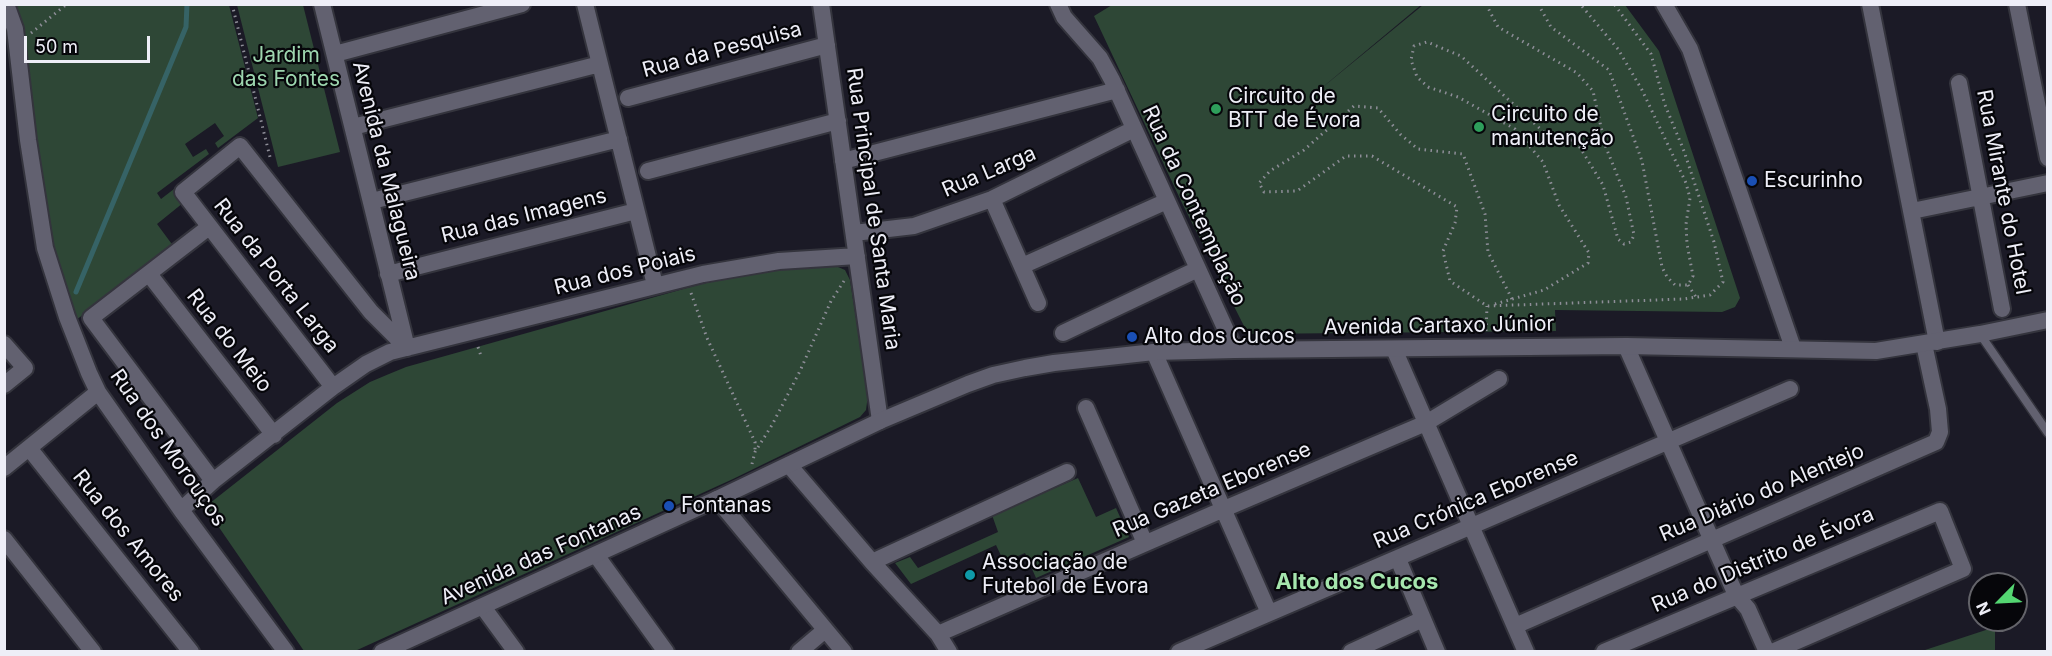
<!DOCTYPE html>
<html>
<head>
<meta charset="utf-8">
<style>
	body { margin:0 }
	#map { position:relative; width:2052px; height:656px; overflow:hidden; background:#1b1a26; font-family:Inter,sans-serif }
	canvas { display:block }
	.frame { position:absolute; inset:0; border:6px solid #eeeef7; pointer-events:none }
	.north { position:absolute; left:1968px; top:572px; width:60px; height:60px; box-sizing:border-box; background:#06060a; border:2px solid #636369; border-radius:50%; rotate:246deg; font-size:16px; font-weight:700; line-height:24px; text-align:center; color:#eeeef7 }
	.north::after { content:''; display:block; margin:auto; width:21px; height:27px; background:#54d672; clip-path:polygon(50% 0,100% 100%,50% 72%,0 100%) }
	.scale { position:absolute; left:24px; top:36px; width:126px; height:27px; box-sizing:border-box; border:3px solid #eeeef7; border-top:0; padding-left:8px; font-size:18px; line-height:21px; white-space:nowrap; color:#eeeef7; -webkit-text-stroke:4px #06060a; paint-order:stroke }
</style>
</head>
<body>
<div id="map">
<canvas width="2052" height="656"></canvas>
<div class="frame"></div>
<div class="north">N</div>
<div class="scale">50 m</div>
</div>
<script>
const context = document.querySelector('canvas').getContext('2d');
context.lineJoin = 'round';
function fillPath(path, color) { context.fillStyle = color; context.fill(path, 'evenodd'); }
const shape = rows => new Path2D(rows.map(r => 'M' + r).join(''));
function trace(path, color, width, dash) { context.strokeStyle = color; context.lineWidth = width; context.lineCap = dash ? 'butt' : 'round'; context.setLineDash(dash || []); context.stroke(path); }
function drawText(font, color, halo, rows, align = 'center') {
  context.font = font + ' Inter,sans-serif'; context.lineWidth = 4.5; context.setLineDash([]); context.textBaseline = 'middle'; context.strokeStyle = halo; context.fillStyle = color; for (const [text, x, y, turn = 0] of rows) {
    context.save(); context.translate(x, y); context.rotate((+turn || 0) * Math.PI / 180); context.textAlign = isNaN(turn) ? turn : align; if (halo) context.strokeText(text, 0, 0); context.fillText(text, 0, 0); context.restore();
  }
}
const green = shape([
	[14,5,229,5,258,118,218,148,215,143,224,136,215,123,185,144,193,157,206,149,209,154,157,193,161,199,174,189,183,203,157,224,174,247,76,320,55,259],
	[237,5,303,5,340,152,278,167],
	[1112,5,1421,5,1312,96,1423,5,1625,5,1659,51,1740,298,1735,307,1722,312,1555,310,1556,331,1248,334,1182,203,1094,16],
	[816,266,838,267,845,270,850,280,868,395,866,410,860,417,733,479,355,651,304,651,205,507,337,403,370,382,389,374,406,367,701,284,770,270],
	[1078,478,1096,517,1116,508,1129,537,1036,578,1025,553,1004,562,996,545,911,584,895,563,910,557,918,568,998,532,992,515],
	[1995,627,1995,651,1922,651]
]);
const stream = shape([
	[76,292,186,27,187,4]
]);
const path = shape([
	[232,4,270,157],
	[1486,4,1498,27,1577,73,1593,91,1605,145,1626,197,1634,235,1631,242,1624,244,1618,239,1603,185,1576,141,1547,135,1461,56,1427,42,1414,46,1411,60,1417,77,1428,87,1458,97,1515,129,1543,162,1559,205,1589,253,1588,263,1544,290,1495,304],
	[1538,4,1551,27,1609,70,1642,161,1662,267,1667,277,1675,285,1688,285,1693,276,1687,244,1686,224,1690,198,1686,183,1642,90,1618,49,1580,4],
	[31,33,67,4],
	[1688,285,1696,297],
	[691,293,707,338,755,442,755,450],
	[1512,299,1488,252,1485,214,1463,154,1418,149,1401,135,1378,108,1354,106,1304,150,1270,171,1259,183,1264,192,1297,191,1346,156,1372,156,1457,207,1455,223,1443,251,1450,281,1487,306,1684,299,1710,295,1723,282,1714,242,1684,151,1665,105,1651,54,1614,4],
	[1486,331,1487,306],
	[478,347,481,356],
	[752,464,755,452,772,425,800,371,831,301,844,281]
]);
const service = shape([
	[1980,334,2048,433]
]);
const minor = shape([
	[6,4,15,29,28,140,45,248,67,317,89,373,98,392,181,510,286,652],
	[322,4,407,348],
	[585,4,655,285],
	[821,4,880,421],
	[1058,4,1064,17,1100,58,1112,80,1235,350],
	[1664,4,1690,49,1793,348],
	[1870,4,1937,342],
	[2017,4,2048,158],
	[335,54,522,4],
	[1959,83,2002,309],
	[628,98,827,45],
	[353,127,600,64],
	[843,161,1117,90],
	[648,171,838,121],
	[992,199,1038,303],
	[372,201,619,139],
	[1912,211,2048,183],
	[209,227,91,318,213,481],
	[854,233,914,226,992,199,1134,129],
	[1022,266,1167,201],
	[149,274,274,435],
	[388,274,636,211],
	[1063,333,1198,269],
	[4,344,25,368,4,385],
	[1626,346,1736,595,1748,609,1767,652],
	[1394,349,1526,652],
	[1154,352,1269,613],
	[333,387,183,192,240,146,371,312,407,348],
	[1086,408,1145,543],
	[29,448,191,652],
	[789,465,872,562,938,634,949,652],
	[4,468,98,392],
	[717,499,844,652],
	[181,510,213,481,333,387,366,364,390,352,703,274,779,261,857,256],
	[4,539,93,652],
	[596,555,666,652],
	[1398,559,1437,652],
	[872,562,1067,472],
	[483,607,516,652],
	[1515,626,1936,442,1940,432,1938,409,1924,344],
	[938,634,1224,509,1426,423,1499,379],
	[799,652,825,630],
	[1179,652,1790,389],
	[1351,652,1423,619],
	[1604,652,1940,511,1963,569,1772,652]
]);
const tertiary = shape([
	[382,652,717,499,880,421,968,384,993,375,1025,368,1054,363,1154,352,1235,350,1626,346,1876,351,1980,334,2048,320]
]);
const markers = [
	[1216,109,6,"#2e9e5b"],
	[1479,127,6,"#2e9e5b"],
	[1752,181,6,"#1a4fb4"],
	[1132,337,6,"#1a4fb4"],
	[669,506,6,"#1a4fb4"],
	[970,575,6,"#0f9aa8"]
];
const streetNames = [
	["Rua da Pesquisa",722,50,-15],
	["Avenida da Malagueira",386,171,76],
	["Rua Larga",989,172,-23],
	["Rua Mirante do Hotel",2003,192,79],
	["Rua da Contemplação",1194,206,65],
	["Rua Principal de Santa Maria",873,209,82],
	["Rua das Imagens",524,216,-14],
	["Rua dos Poiais",625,271,-14],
	["Rua da Porta Larga",276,276,52],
	["Avenida Cartaxo Júnior",1439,326,-1],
	["Rua do Meio",229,341,52],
	["Rua dos Morouços",168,448,55],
	["Rua Gazeta Eborense",1212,490,-23],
	["Rua Diário do Alentejo",1762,493,-23],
	["Rua Crónica Eborense",1476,500,-23],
	["Rua dos Amores",128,536,51],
	["Avenida das Fontanas",541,555,-24],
	["Rua do Distrito de Évora",1763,560,-23]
];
const parkNames = [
	["Jardim",286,56],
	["das Fontes",286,80]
];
const poiNames = [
	["Circuito de",1228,97],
	["BTT de Évora",1228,121],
	["Circuito de",1491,115],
	["manutenção",1491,139],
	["Escurinho",1764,181],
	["Alto dos Cucos",1144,337],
	["Fontanas",681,506],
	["Associação de",982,563],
	["Futebol de Évora",982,587]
];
const neighbourhoodNames = [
	["Alto dos Cucos",1357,582]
];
fillPath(green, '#2e4736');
trace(stream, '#366366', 5);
trace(service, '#34343d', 11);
trace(minor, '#34343d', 20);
trace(tertiary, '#34343d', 20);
trace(path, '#8e8e98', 3, [1.5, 4.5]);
trace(service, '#626170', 8);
trace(minor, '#626170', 16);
trace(tertiary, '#626170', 16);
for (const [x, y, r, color] of markers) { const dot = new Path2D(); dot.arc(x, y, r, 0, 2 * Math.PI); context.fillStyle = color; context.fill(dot); trace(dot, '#06060a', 2); }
drawText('21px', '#eeeef7', '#06060a', streetNames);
drawText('21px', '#9dd6af', '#06060a', parkNames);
drawText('21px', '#eeeef7', '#06060a', poiNames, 'left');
drawText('bold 22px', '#a6e6ae', '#06060a', neighbourhoodNames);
</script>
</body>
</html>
